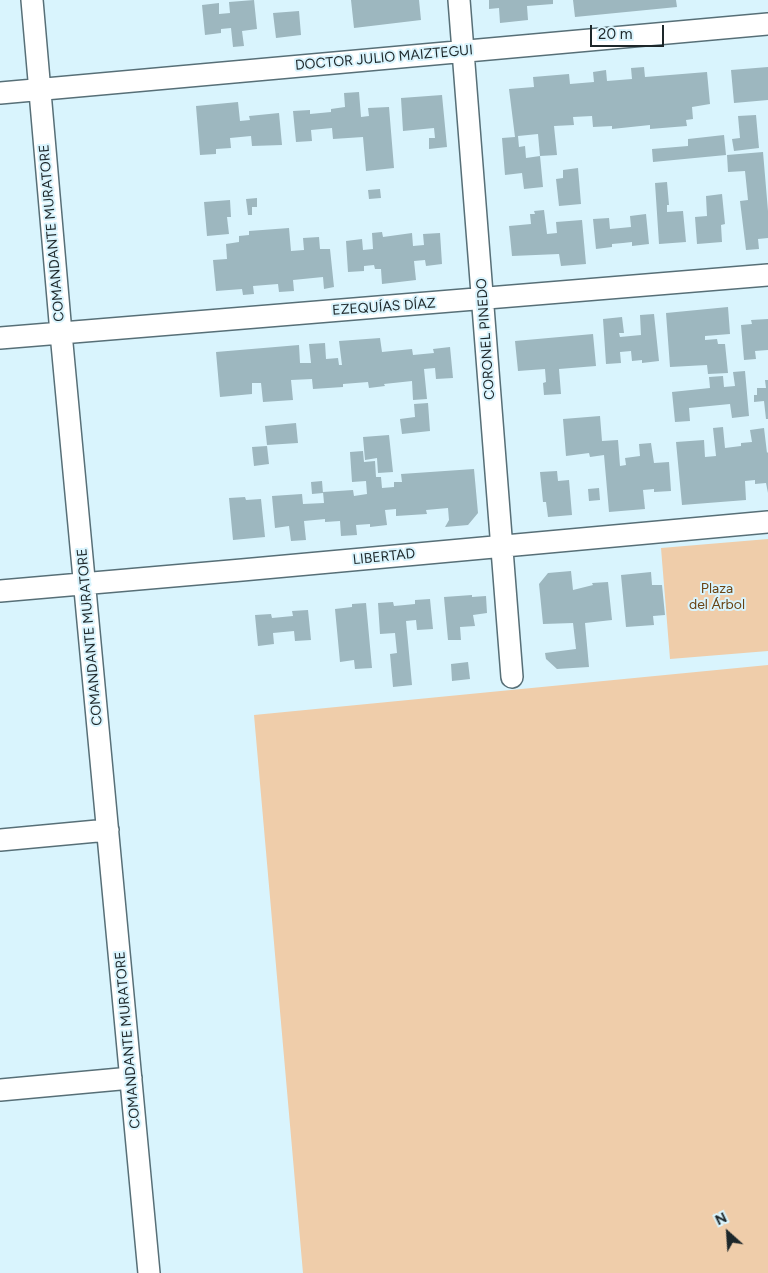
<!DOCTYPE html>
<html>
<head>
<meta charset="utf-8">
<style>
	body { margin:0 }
	#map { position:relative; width:768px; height:1273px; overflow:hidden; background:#d9f4fd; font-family:Figtree,sans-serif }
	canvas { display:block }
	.north { position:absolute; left:703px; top:1208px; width:50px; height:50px; -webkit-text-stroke:4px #d9f4fd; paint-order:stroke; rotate:334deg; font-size:14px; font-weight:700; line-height:20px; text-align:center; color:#1d272a }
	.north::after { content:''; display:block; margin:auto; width:18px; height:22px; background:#1d272a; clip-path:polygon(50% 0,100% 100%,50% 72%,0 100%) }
	.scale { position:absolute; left:590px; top:25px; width:74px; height:22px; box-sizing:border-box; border:2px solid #1d272a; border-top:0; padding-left:6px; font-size:15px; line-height:18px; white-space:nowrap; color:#1d272a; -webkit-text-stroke:4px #d9f4fd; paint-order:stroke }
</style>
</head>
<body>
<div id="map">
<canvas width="768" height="1273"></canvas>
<div class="north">N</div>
<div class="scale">20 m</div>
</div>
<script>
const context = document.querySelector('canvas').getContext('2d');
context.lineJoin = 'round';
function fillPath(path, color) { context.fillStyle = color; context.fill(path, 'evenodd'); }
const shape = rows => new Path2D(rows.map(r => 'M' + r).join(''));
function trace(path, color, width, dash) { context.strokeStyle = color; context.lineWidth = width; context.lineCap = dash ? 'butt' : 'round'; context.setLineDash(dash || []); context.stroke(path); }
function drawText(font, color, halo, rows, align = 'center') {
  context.font = font + ' Figtree,sans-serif'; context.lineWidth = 4; context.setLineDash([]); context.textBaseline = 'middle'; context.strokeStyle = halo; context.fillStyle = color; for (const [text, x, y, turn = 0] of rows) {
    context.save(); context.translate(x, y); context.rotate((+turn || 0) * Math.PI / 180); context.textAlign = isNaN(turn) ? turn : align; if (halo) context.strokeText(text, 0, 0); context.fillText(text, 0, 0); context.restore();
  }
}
const green = shape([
	[768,539,768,651,670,659,661,548],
	[768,665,768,1273,303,1273,254,715]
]);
const building = shape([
	[254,0,257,29,242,31,244,46,233,47,231,28,221,29,221,33,205,35,202,5,219,3,219,14,230,13,229,2],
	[351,0,419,0,421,20,354,28],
	[489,0,553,0,553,4,527,6,528,20,500,23,499,8,489,9],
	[573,0,676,0,677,7,575,17],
	[299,11,301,35,276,38,273,13],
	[644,67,645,77,707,72,710,104,692,107,693,119,686,120,687,126,650,129,650,125,612,129,612,126,593,127,592,116,573,117,574,125,554,126,557,155,540,156,538,134,518,136,519,147,525,146,526,158,540,156,543,187,524,189,522,173,505,175,502,138,515,137,509,89,534,87,533,77,569,74,570,84,594,82,593,72,606,70,607,81,632,79,631,68],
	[768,67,768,100,734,103,731,70],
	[359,92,361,117,369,116,368,108,389,107,394,168,366,171,363,137,333,139,332,128,311,130,312,141,296,142,293,111,310,110,310,114,331,112,331,109,345,107,344,93],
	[442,95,447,147,429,149,429,138,435,138,434,128,403,131,401,98],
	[238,102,240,121,250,120,249,116,279,113,282,145,252,146,251,136,230,138,231,148,216,149,216,154,200,155,196,106],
	[756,115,759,148,734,151,732,139,740,138,738,116],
	[724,135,726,155,653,162,652,149,688,146,688,139],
	[763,152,768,211,768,238,758,239,759,249,746,250,740,201,748,200,745,171,728,172,727,155],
	[578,168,581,204,559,206,556,179,563,178,563,170],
	[667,182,669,205,667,205,667,212,683,211,686,242,659,244,655,183],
	[380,189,381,198,369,199,368,190],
	[722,194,725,224,721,225,722,242,697,244,695,217,707,216,706,196],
	[257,198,257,207,252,207,252,215,248,215,246,199],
	[230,200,231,217,227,217,229,234,207,236,204,202],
	[544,210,547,234,557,233,556,222,582,220,586,264,561,266,559,254,512,256,509,226,531,224,530,214,535,214,534,211],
	[646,214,649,244,632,246,632,242,623,243,612,244,612,247,596,249,593,219,609,218,610,229,631,227,630,216],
	[289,228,291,251,304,250,303,238,319,237,320,249,330,249,334,287,324,289,323,277,293,280,294,291,279,292,278,284,253,286,254,294,243,295,242,289,216,291,213,260,227,259,226,244,239,242,239,236,249,235,249,231],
	[382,232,383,237,412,233,413,246,424,245,423,234,440,233,442,264,426,266,425,260,414,261,416,280,382,284,381,269,375,269,374,265,364,266,364,271,348,272,346,241,362,239,363,250,373,249,372,233],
	[728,307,730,334,705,336,705,340,717,339,718,344,725,344,728,373,708,374,707,365,670,367,666,313],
	[654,314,659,361,642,363,642,360,632,361,631,351,620,352,621,363,606,364,603,319,622,317,624,333,619,333,620,337,641,335,640,315],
	[768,319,768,350,755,351,756,359,744,360,741,325,752,324,751,320],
	[593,334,596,366,559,369,561,394,544,395,543,383,546,382,545,369,518,371,515,341],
	[380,338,382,352,412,349,413,355,434,353,433,349,450,347,453,378,436,379,435,368,424,369,427,399,413,400,412,381,384,384,385,386,369,388,368,382,343,384,343,387,313,389,312,379,291,380,293,400,263,402,261,383,252,383,252,394,220,397,216,352,299,345,300,363,311,363,309,344,325,343,326,359,338,358,339,365,342,365,339,341],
	[745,371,749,416,732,418,730,404,689,408,690,421,675,422,672,392,710,388,709,377,723,376,724,387,735,386,733,372],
	[765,380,768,380,768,419,766,419,764,401,754,402,754,395,757,395,757,388,766,388],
	[428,403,430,431,402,434,400,419,415,417,414,404],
	[600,416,602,441,618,440,620,466,626,465,625,458,640,456,639,444,651,443,654,463,669,462,671,491,654,492,654,489,643,490,645,509,609,512,604,455,590,457,589,453,566,456,563,419],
	[296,423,298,443,267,445,265,426],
	[723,427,725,448,741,446,741,443,752,442,750,430,764,428,767,453,768,452,768,493,766,483,755,484,755,480,745,481,746,500,682,505,676,442,704,440,705,457,716,456,713,428],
	[389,435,393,472,378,473,377,458,365,460,363,437],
	[267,446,269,464,254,466,252,447],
	[363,451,364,462,375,461,376,477,381,477,382,488,394,487,394,482,402,482,401,474,474,469,478,513,468,525,445,527,449,520,448,508,426,510,427,514,396,516,396,509,385,510,387,525,370,527,370,524,356,525,357,535,341,536,340,521,325,522,325,519,304,521,306,540,291,541,289,526,275,528,272,496,302,494,303,504,324,503,323,492,353,490,354,496,367,494,366,481,352,482,350,452],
	[557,471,558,481,569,480,572,515,548,517,546,502,543,502,540,472],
	[322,481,323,493,312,494,311,482],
	[599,488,600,500,589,501,588,489],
	[245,497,246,500,261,499,265,537,233,540,229,498],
	[571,571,573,590,593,585,592,583,608,582,612,620,585,623,589,667,557,669,546,659,545,653,576,649,573,623,543,624,539,584,548,573],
	[651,572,652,585,662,585,665,615,653,616,654,625,626,627,621,575],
	[472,595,472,597,486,596,487,613,473,615,475,626,460,627,461,640,448,640,444,597],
	[430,599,433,629,417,630,416,620,406,621,412,685,393,687,390,654,397,653,395,633,380,634,378,603,393,602,394,606,405,605,415,604,415,600],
	[366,603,372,668,355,669,354,660,340,662,335,609,352,607,352,604],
	[308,610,311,640,295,641,294,631,273,633,274,644,258,646,255,615,271,614,272,618,293,616,292,611],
	[468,662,470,679,452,681,451,664]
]);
const street = shape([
	[32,0,61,333,149,1273],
	[459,0,512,677],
	[0,93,768,24],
	[0,338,768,275],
	[0,591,242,570,768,522],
	[0,840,108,830],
	[0,1090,131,1078]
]);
const streetNames = [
	["DOCTOR JULIO MAIZTEGUI",384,58,-5],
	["COMANDANTE MURATORE",52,233,-95],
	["EZEQUÍAS DÍAZ",384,307,-4],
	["CORONEL PINEDO",486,339,-94],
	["LIBERTAD",384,557,-6],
	["COMANDANTE MURATORE",90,637,-95],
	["COMANDANTE MURATORE",128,1040,-95]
];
const parkNames = [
	["Plaza",717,589],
	["del Árbol",717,605]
];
fillPath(green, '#efcdaa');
fillPath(building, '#9db7bf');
trace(street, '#576f77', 24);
trace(street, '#fff', 21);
drawText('14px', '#1d272a', '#d9f4fd', streetNames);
drawText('14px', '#694313', '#d9f4fd', parkNames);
</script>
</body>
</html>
